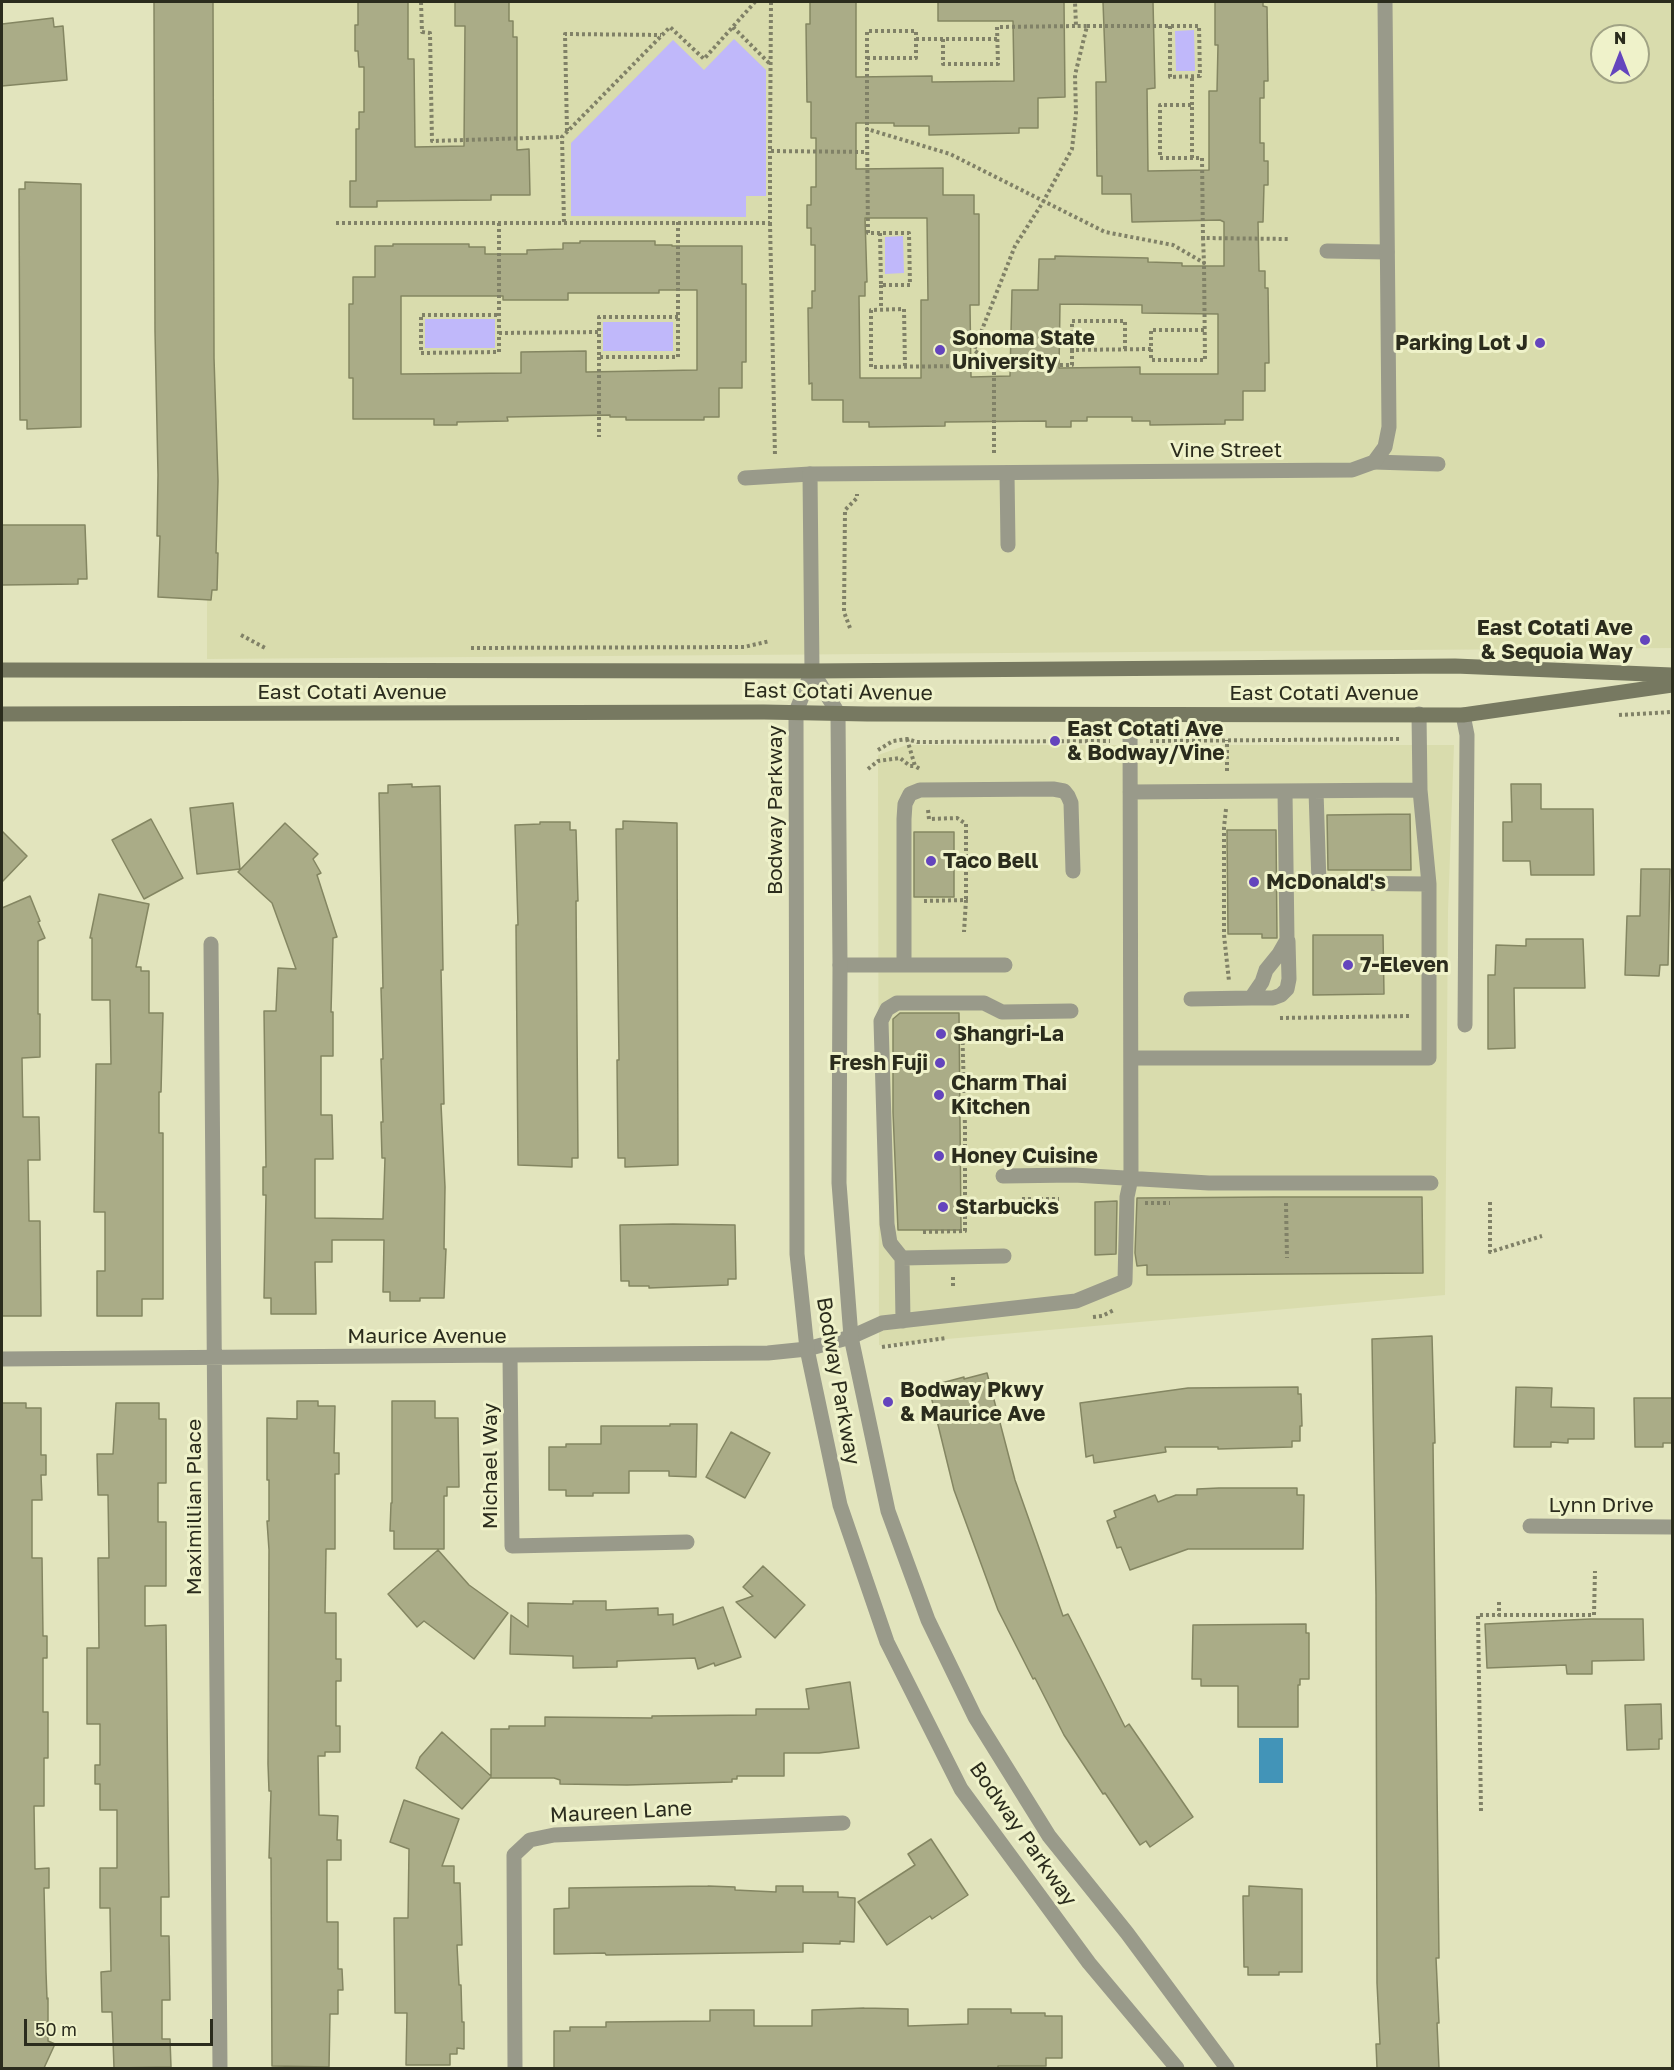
<!DOCTYPE html>
<html>
<head>
<meta charset="utf-8">
<style>
	body { margin:0 }
	#map { position:relative; width:1674px; height:2070px; overflow:hidden; background:#e2e4bd; font-family:"Golos Text",sans-serif }
	canvas { display:block }
	.frame { position:absolute; inset:0; border:3px solid #2b2c1d; pointer-events:none }
	.north { position:absolute; left:1590px; top:24px; width:60px; height:60px; box-sizing:border-box; background:#eff2ca; border:2px solid #a1a385; border-radius:50%; rotate:0deg; font-size:16px; font-weight:700; line-height:24px; text-align:center; color:#2b2c1d }
	.north::after { content:''; display:block; margin:auto; width:21px; height:27px; background:#6445bd; clip-path:polygon(50% 0,100% 100%,50% 72%,0 100%) }
	.scale { position:absolute; left:24px; top:2019px; width:189px; height:27px; box-sizing:border-box; border:3px solid #2b2c1d; border-top:0; padding-left:8px; font-size:18px; line-height:21px; white-space:nowrap; color:#2b2c1d; -webkit-text-stroke:4px #eff2ca; paint-order:stroke }
</style>
</head>
<body>
<div id="map">
<canvas width="1674" height="2070"></canvas>
<div class="frame"></div>
<div class="north">N</div>
<div class="scale">50 m</div>
</div>
<script>
const context = document.querySelector('canvas').getContext('2d');
context.lineJoin = 'round';
function fillPath(path, color) { context.fillStyle = color; context.fill(path, 'evenodd'); }
const shape = rows => new Path2D(rows.map(r => 'M' + r).join(''));
function trace(path, color, width, dash) { context.strokeStyle = color; context.lineWidth = width; context.lineCap = dash ? 'butt' : 'round'; context.setLineDash(dash || []); context.stroke(path); }
function drawText(font, color, halo, rows, align = 'center') {
  context.font = font + ' "Golos Text",sans-serif'; context.lineWidth = 6; context.setLineDash([]); context.textBaseline = 'middle'; context.strokeStyle = halo; context.fillStyle = color; for (const [text, x, y, turn = 0] of rows) {
    context.save(); context.translate(x, y); context.rotate((+turn || 0) * Math.PI / 180); context.textAlign = isNaN(turn) ? turn : align; if (halo) context.strokeText(text, 0, 0); context.fillText(text, 0, 0); context.restore();
  }
}
const built = shape([
	[207,2,1672,2,1672,648,207,659],
	[1602,36,1638,36,1638,72,1602,72],
	[907,745,1454,745,1448,911,1445,1295,879,1345,878,755]
]);
const green = shape([
	[1194,30,1195,71,1176,71,1175,31],
	[734,39,766,70,766,196,746,196,746,217,571,216,571,143,673,40,704,70],
	[903,236,904,273,885,274,885,237],
	[425,319,495,319,495,348,425,348],
	[603,322,673,322,673,351,603,351]
]);
const water = shape([
	[1259,1738,1283,1738,1283,1783,1259,1783]
]);
const building = shape([
	[154,2,213,2,214,358,218,481,216,553,218,553,217,590,212,590,211,600,158,597,160,536,157,536,158,475,155,331,154,2],
	[358,2,408,2,408,59,414,59,415,147,464,146,465,26,455,26,455,2,509,2,509,21,513,21,513,37,517,37,517,150,529,149,530,195,491,195,491,200,377,201,377,207,350,207,350,181,356,181,356,129,359,129,359,112,364,112,364,67,359,67,358,51,355,51,355,25,358,25,358,2],
	[810,2,856,2,856,77,932,76,932,82,1014,81,1013,21,938,21,938,2,1064,2,1065,97,1038,98,1038,128,1019,128,1019,133,929,135,929,126,894,126,894,123,856,123,856,169,943,168,943,195,974,195,974,214,979,214,979,305,970,305,971,377,1010,376,1012,290,1038,290,1039,259,1055,259,1055,256,1148,258,1148,262,1182,263,1182,266,1224,266,1224,222,1220,220,1132,222,1131,194,1102,194,1102,176,1097,176,1096,82,1106,82,1103,2,1153,2,1155,88,1147,89,1148,171,1209,170,1209,91,1217,91,1218,45,1215,45,1215,2,1263,2,1263,6,1267,7,1268,81,1264,81,1264,98,1260,98,1260,143,1264,143,1264,161,1268,161,1268,185,1264,185,1263,222,1258,222,1259,271,1265,271,1265,288,1268,288,1269,363,1265,363,1265,391,1243,391,1243,420,1225,420,1225,424,1150,425,1150,421,1132,421,1132,417,1087,417,1087,421,1071,421,1071,427,1046,427,1046,421,945,422,945,426,869,427,869,422,843,422,843,400,812,400,812,383,809,384,808,308,812,308,812,291,815,291,815,245,811,245,811,228,807,228,807,205,811,205,811,187,816,187,816,138,811,138,811,102,807,102,806,24,810,24,810,2],
	[865,218,927,218,928,300,921,300,921,378,860,378,859,296,865,296,865,282,867,282,865,218],
	[1060,304,1142,305,1142,313,1218,314,1218,374,1140,374,1140,367,1059,368,1060,304],
	[53,18,54,27,63,26,67,80,2,86,2,24,53,18],
	[25,182,81,184,81,427,27,429,27,420,20,420,19,189,25,189,25,182],
	[580,241,655,241,655,245,672,245,672,246,742,246,742,284,746,284,746,362,742,362,742,388,719,388,719,417,704,417,704,420,626,420,626,417,610,417,610,415,507,417,508,421,457,422,457,425,434,425,434,419,353,419,353,378,349,378,349,304,353,304,353,277,375,277,375,246,393,246,393,244,469,244,469,247,485,247,485,254,527,254,527,250,563,249,563,243,580,243,580,241],
	[659,290,697,290,697,370,586,372,586,351,521,352,521,373,401,374,401,296,503,296,503,300,568,300,568,293,659,293,659,290],
	[2,525,85,525,87,579,78,579,78,584,2,585,2,525],
	[412,784,412,787,440,786,443,970,441,970,444,1104,441,1104,445,1187,444,1249,446,1249,444,1298,420,1298,420,1301,390,1301,390,1292,383,1292,384,1240,332,1240,332,1262,315,1262,316,1314,271,1314,271,1298,264,1298,266,1195,263,1195,263,1167,266,1167,264,1011,276,1011,278,968,296,969,272,903,238,872,285,823,318,854,313,859,321,873,317,875,337,937,333,938,331,1012,333,1012,333,1056,321,1056,321,1115,332,1115,333,1159,315,1159,315,1218,383,1219,385,1158,382,1158,381,1122,383,1122,381,1059,383,1059,381,988,383,988,379,793,388,793,388,785,412,784],
	[1511,784,1541,784,1541,809,1593,809,1594,875,1531,875,1530,861,1503,861,1503,822,1512,822,1511,784],
	[233,803,240,869,197,874,190,808,233,803],
	[1410,814,1411,870,1328,870,1327,815,1410,814],
	[151,819,183,878,144,899,112,840,151,819],
	[623,821,677,823,678,1165,625,1167,625,1158,618,1158,617,1060,619,1060,616,829,623,829,623,821],
	[540,822,570,822,570,830,576,830,578,901,576,901,578,1158,572,1158,572,1167,518,1165,516,925,518,925,515,825,540,824,540,822],
	[1227,830,1276,830,1277,938,1262,938,1262,934,1228,934,1227,830],
	[2,831,27,856,2,882,2,831],
	[914,832,954,832,954,897,914,897,914,832],
	[1641,869,1670,869,1668,965,1660,965,1659,976,1625,975,1627,916,1640,916,1641,869],
	[99,894,149,904,136,967,141,967,141,971,149,971,149,1013,163,1013,161,1092,159,1092,159,1133,163,1133,163,1299,142,1299,142,1316,97,1316,97,1271,105,1271,105,1212,94,1212,96,1064,111,1064,110,1000,92,1000,92,938,90,938,99,894],
	[30,896,40,921,38,922,45,938,38,941,38,1014,40,1014,40,1057,22,1058,23,1117,39,1117,40,1160,28,1160,29,1221,40,1221,41,1316,2,1316,2,908,30,896],
	[1313,935,1383,935,1384,994,1313,995,1313,935],
	[1526,939,1583,939,1585,988,1514,988,1515,1048,1488,1049,1488,975,1495,975,1496,945,1526,946,1526,939],
	[900,1013,959,1013,961,1230,898,1230,893,1112,893,1019,900,1013],
	[1275,1197,1422,1197,1423,1273,1147,1275,1147,1265,1137,1266,1135,1253,1137,1198,1275,1197],
	[1117,1201,1116,1254,1095,1255,1095,1202,1117,1201],
	[673,1224,735,1225,736,1279,728,1279,728,1285,649,1288,649,1286,629,1286,629,1281,621,1281,620,1225,673,1224],
	[1432,1336,1435,1443,1433,1443,1439,1958,1436,1958,1439,2023,1437,2023,1439,2068,1377,2068,1376,2044,1380,2044,1377,1983,1376,1595,1372,1339,1432,1336],
	[987,1373,1015,1480,1063,1616,1068,1614,1125,1727,1129,1724,1193,1817,1150,1847,1146,1841,1140,1845,1105,1793,1103,1794,1064,1735,1035,1678,1033,1679,998,1610,954,1490,929,1388,935,1387,934,1385,964,1377,964,1379,987,1373],
	[1298,1387,1298,1394,1301,1394,1302,1426,1300,1426,1300,1441,1292,1441,1292,1447,1218,1449,1218,1447,1165,1447,1166,1452,1094,1463,1093,1455,1086,1457,1080,1403,1188,1388,1298,1387],
	[1516,1387,1552,1388,1551,1407,1594,1408,1594,1439,1568,1439,1568,1443,1551,1442,1551,1447,1514,1447,1516,1387],
	[1634,1398,1672,1398,1672,1443,1663,1443,1663,1447,1635,1447,1634,1398],
	[297,1401,318,1401,318,1406,335,1406,334,1453,339,1453,339,1474,335,1474,335,1549,326,1549,325,1613,336,1613,336,1659,341,1659,341,1681,336,1681,336,1726,340,1726,340,1752,325,1752,325,1756,318,1756,319,1815,338,1816,337,1840,341,1840,341,1860,327,1860,327,1922,338,1922,338,1969,342,1969,343,1990,338,1990,338,2014,330,2014,329,2067,272,2066,271,1858,269,1858,271,1791,269,1791,268,1764,269,1550,267,1521,269,1521,269,1480,267,1480,267,1418,297,1419,297,1401],
	[392,1401,435,1401,435,1418,458,1418,459,1487,447,1487,447,1496,444,1496,444,1549,394,1549,394,1531,390,1531,391,1503,392,1503,392,1401],
	[2,1403,26,1403,26,1408,41,1408,41,1455,46,1455,46,1475,41,1475,42,1500,32,1500,32,1558,42,1558,43,1636,47,1636,47,1658,43,1658,43,1712,48,1712,48,1758,44,1758,44,1806,34,1806,35,1869,49,1868,49,1888,44,1888,46,1972,47,1999,48,1998,48,2041,55,2044,44,2068,2,2068,2,1403],
	[116,1403,159,1403,159,1419,166,1419,166,1483,158,1483,158,1522,166,1522,166,1586,145,1586,145,1626,166,1625,169,1897,161,1897,161,1936,169,1936,170,2000,162,2000,162,2039,170,2039,171,2067,114,2068,112,2012,102,2012,101,1972,111,1971,110,1908,100,1908,100,1868,117,1868,117,1810,100,1810,100,1784,95,1784,95,1765,100,1765,100,1724,87,1724,87,1648,99,1648,98,1558,109,1558,108,1495,98,1495,97,1454,113,1454,116,1403],
	[670,1424,697,1424,696,1477,669,1476,669,1471,629,1471,629,1493,593,1493,593,1496,566,1496,566,1490,549,1490,549,1447,566,1447,566,1444,601,1444,601,1426,670,1426,670,1424],
	[731,1432,770,1453,745,1498,706,1477,731,1432],
	[1219,1488,1297,1488,1297,1495,1304,1495,1303,1549,1188,1549,1130,1570,1121,1547,1117,1548,1107,1521,1116,1517,1114,1511,1155,1495,1158,1502,1176,1495,1197,1495,1197,1489,1219,1488],
	[438,1550,469,1585,508,1613,474,1659,424,1621,417,1627,388,1594,438,1550],
	[763,1566,805,1605,775,1638,736,1602,753,1596,743,1587,763,1566],
	[573,1601,606,1601,606,1610,658,1608,658,1615,673,1614,673,1625,723,1607,741,1657,715,1666,714,1663,698,1669,695,1658,617,1661,617,1667,573,1668,573,1656,510,1654,511,1615,528,1627,528,1603,573,1604,573,1601],
	[1590,1619,1643,1619,1644,1660,1592,1661,1592,1674,1567,1674,1566,1665,1487,1668,1485,1624,1590,1619],
	[1306,1624,1306,1633,1309,1633,1309,1679,1300,1679,1300,1685,1298,1685,1298,1727,1238,1727,1238,1686,1201,1686,1201,1679,1192,1679,1193,1625,1306,1624],
	[850,1682,859,1748,819,1753,784,1753,784,1776,737,1776,737,1779,732,1779,732,1782,627,1785,560,1784,560,1780,554,1778,491,1778,491,1777,462,1809,416,1768,420,1757,442,1732,491,1776,491,1729,509,1729,509,1726,545,1726,545,1717,652,1718,652,1716,756,1715,756,1709,809,1709,806,1689,850,1682],
	[1661,1704,1662,1739,1659,1739,1659,1749,1627,1750,1625,1705,1661,1704],
	[404,1800,459,1819,442,1866,454,1866,454,1883,460,1883,462,1945,457,1945,459,1985,461,1985,462,2022,464,2022,464,2049,457,2048,457,2054,450,2054,450,2065,406,2065,407,2013,395,2013,394,1918,408,1918,409,1849,390,1842,404,1800],
	[931,1839,968,1895,932,1919,930,1916,887,1945,858,1902,915,1865,908,1854,931,1839],
	[708,1886,735,1887,735,1890,776,1892,776,1886,803,1886,803,1892,838,1892,838,1897,855,1898,854,1942,840,1941,840,1944,803,1943,803,1952,606,1955,605,1953,554,1954,554,1909,569,1908,569,1888,708,1886],
	[1249,1886,1302,1889,1302,1972,1279,1972,1279,1975,1248,1975,1248,1967,1244,1967,1243,1896,1249,1896,1249,1886],
	[864,2008,908,2009,908,2026,968,2024,968,2009,1011,2009,1011,2013,1045,2013,1045,2016,1062,2016,1062,2058,1046,2058,1046,2066,998,2066,998,2068,554,2068,554,2031,570,2031,570,2027,606,2027,606,2022,710,2021,710,2010,754,2010,754,2026,812,2026,812,2010,864,2008]
]);
const path = shape([
	[421,2,422,32,430,33,432,141,562,137],
	[771,2,770,151,867,152],
	[1087,26,1199,26,1200,76,1170,77,1170,26],
	[733,27,770,64],
	[916,39,943,39],
	[997,39,943,39,943,64,998,64,997,27,1076,26],
	[867,58,916,58,916,31,867,31,867,129],
	[1192,105,1192,76],
	[567,131,565,34,661,35],
	[1192,158,1192,105,1160,105,1160,158,1202,158,1203,238],
	[564,222,562,137,670,27,704,59,755,2],
	[678,222,678,357,599,357,599,317,678,317],
	[336,223,770,223,770,151],
	[499,223,499,352,421,353,421,315,499,315],
	[770,223,775,456],
	[880,233,881,285,910,285,909,233,868,233,867,129,950,154,1105,232,1173,245,1204,263,1203,238,1289,239],
	[881,285,881,309],
	[1204,330,1151,330,1151,360,1205,360,1204,263],
	[499,333,599,332],
	[1125,349,1125,321,1072,321,1072,350,1151,349],
	[599,357,599,437],
	[905,366,904,309,871,310,871,367,1072,365,1072,350],
	[994,453,994,366,974,350,1015,246,1043,202,1072,149,1076,113,1075,75,1087,26,1076,26,1075,2],
	[850,628,844,612,845,510,857,498,857,494],
	[241,635,267,649],
	[471,648,744,647,770,641],
	[1619,715,1672,712],
	[907,739,915,766,920,769],
	[1150,741,1401,739],
	[878,750,893,741,907,739,917,742,1110,741],
	[868,769,878,761,900,758,910,766,915,766],
	[1227,771,1227,740],
	[1226,809,1224,827,1224,935,1229,981],
	[928,810,929,819,957,818,966,824,966,900],
	[924,901,966,900,964,932],
	[1280,1018,1410,1016],
	[1022,1199,1059,1199],
	[1490,1202,1490,1252,1542,1236],
	[1145,1203,1170,1203],
	[1286,1203,1287,1258],
	[923,1232,965,1231,965,1127,962,1022],
	[953,1277,953,1286],
	[1093,1317,1102,1316,1114,1310],
	[882,1347,946,1338],
	[1499,1602,1499,1615,1594,1615,1595,1571],
	[1481,1811,1478,1615,1499,1615]
]);
const service = shape([
	[1327,251,1387,252],
	[1374,462,1438,464],
	[1007,473,1008,545],
	[745,478,810,474],
	[1463,715,1467,735,1465,1025],
	[1316,791,1319,883,1429,884],
	[1130,792,1420,790],
	[840,965,1005,965],
	[904,965,904,819,905,804,910,794,920,790,1053,789,1064,791,1068,796,1071,803,1073,871],
	[1251,998,1273,998,1281,995,1287,989,1289,979,1288,941],
	[1191,999,1251,998,1262,982,1266,970,1279,954,1287,940,1285,791],
	[1131,1058,1429,1058,1429,884,1420,790,1419,714],
	[1003,1176,1074,1175,1209,1183,1431,1183],
	[902,1258,890,1243,887,1224,881,1021,887,1009,897,1003,984,1003,1002,1012,1071,1011],
	[903,1321,902,1258,1004,1256],
	[851,1337,882,1323,1076,1301,1125,1281,1127,1197,1131,1178,1130,715]
]);
const minor = shape([
	[812,671,810,474,1352,470,1374,462,1385,447,1389,427,1385,2],
	[211,944,220,2068],
	[510,1356,512,1546,687,1542],
	[2,1359,768,1353,807,1349,851,1337],
	[1530,1526,1672,1527],
	[515,2068,514,1855,530,1840,554,1835,843,1823]
]);
const tertiary = shape([
	[812,671,838,713,840,965,839,1183,851,1337,888,1511,928,1620,975,1717,1049,1836,1127,1933,1227,2068],
	[812,671,796,712,797,1254,807,1349,840,1505,887,1642,961,1789,1089,1963,1177,2068]
]);
const secondary = shape([
	[2,670,812,671,1455,666,1672,675],
	[2,714,764,712,867,714,1463,715,1672,685]
]);
const markers = [
	[1540,343,6,"#6445bd"],
	[940,350,6,"#6445bd"],
	[1645,640,6,"#6445bd"],
	[1055,741,6,"#6445bd"],
	[931,861,6,"#6445bd"],
	[1254,882,6,"#6445bd"],
	[1348,965,6,"#6445bd"],
	[941,1034,6,"#6445bd"],
	[940,1063,6,"#6445bd"],
	[939,1095,6,"#6445bd"],
	[939,1156,6,"#6445bd"],
	[943,1207,6,"#6445bd"],
	[888,1402,6,"#6445bd"]
];
const poiNames = [
	["Sonoma State",952,338],
	["University",952,362],
	["Parking Lot J",1528,343,"right"],
	["East Cotati Ave",1633,628,"right"],
	["& Sequoia Way",1633,652,"right"],
	["East Cotati Ave",1067,729],
	["& Bodway/Vine",1067,753],
	["Taco Bell",943,861],
	["McDonald's",1266,882],
	["7-Eleven",1360,965],
	["Shangri-La",953,1034],
	["Fresh Fuji",928,1063,"right"],
	["Charm Thai",951,1083],
	["Kitchen",951,1107],
	["Honey Cuisine",951,1156],
	["Starbucks",955,1207],
	["Bodway Pkwy",900,1390],
	["& Maurice Ave",900,1414]
];
const streetNames = [
	["Vine Street",1226,450],
	["East Cotati Avenue",352,692],
	["East Cotati Avenue",838,692,1],
	["East Cotati Avenue",1324,693],
	["Bodway Parkway",775,810,-90],
	["Maurice Avenue",427,1336],
	["Bodway Parkway",838,1381,80],
	["Michael Way",490,1466,-90],
	["Lynn Drive",1601,1505],
	["Maximillian Place",194,1507,-90],
	["Maureen Lane",621,1812,-3],
	["Bodway Parkway",1023,1834,55]
];
fillPath(built, '#d9dcad');
fillPath(green, '#c0b8fa');
fillPath(water, '#4294b8');
fillPath(building, '#aaac87');
trace(building, '#848662', 1.5);
trace(path, '#808167', 4, [3, 3]);
trace(service, '#999a8a', 15);
trace(minor, '#999a8a', 15);
trace(tertiary, '#999a8a', 15);
trace(secondary, '#777961', 15);
for (const [x, y, r, color] of markers) { const dot = new Path2D(); dot.arc(x, y, r, 0, 2 * Math.PI); context.fillStyle = color; context.fill(dot); trace(dot, '#eff2ca', 2); }
drawText('bold 21px', '#2b2c1d', '#eff2ca', poiNames, 'left');
drawText('21px', '#2b2c1d', '#eff2ca', streetNames);
</script>
</body>
</html>
